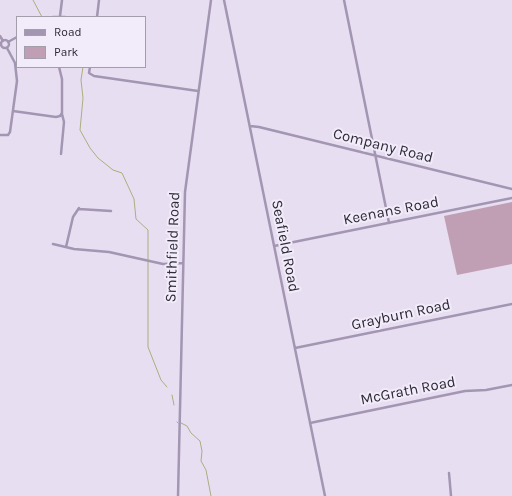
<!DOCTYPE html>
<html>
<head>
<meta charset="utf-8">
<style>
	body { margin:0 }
	#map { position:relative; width:512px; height:496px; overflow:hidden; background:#e8def1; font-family:Karla,sans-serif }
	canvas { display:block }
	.legend { position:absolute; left:16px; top:16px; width:130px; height:52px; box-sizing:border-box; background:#f2ebf9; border:1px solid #a49eab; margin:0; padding:5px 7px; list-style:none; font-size:12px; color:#2e2a37 }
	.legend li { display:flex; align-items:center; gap:8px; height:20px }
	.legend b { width:20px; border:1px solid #a49eab }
</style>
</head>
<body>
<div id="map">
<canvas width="512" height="496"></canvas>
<ul class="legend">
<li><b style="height:5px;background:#a296b2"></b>Road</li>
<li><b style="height:11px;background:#c09fb5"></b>Park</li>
</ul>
</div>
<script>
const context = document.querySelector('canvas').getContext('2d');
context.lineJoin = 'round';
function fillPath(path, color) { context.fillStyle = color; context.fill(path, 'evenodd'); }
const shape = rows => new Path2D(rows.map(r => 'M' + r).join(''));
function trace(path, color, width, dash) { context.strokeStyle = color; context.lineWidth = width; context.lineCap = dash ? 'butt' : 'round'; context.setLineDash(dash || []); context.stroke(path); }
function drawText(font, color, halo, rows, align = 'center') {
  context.font = font + ' Karla,sans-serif'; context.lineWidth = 4; context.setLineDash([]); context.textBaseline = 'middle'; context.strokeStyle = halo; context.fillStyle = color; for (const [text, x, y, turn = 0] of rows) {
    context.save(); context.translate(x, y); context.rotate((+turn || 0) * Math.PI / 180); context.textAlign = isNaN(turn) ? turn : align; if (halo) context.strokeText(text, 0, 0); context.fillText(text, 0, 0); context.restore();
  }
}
const green = shape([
	[512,202,512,264,457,275,444,216]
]);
const stream = shape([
	[33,0,42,17],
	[83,67,81,80,83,98,80,130,90,148,98,158,113,170,122,173,134,199,136,219,148,230,148,347,161,380,167,387],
	[172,395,174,405],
	[177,422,178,423],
	[181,423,187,426,191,433,200,441,202,451,201,461,206,470,211,496]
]);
const minor = shape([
	[224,0,325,496],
	[344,0,389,223],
	[60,16,62,0],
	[53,17,65,17],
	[97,17,99,0],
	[0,36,3,41],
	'1 44a4 4 0 1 1 8 0a4 4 0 1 1-8 0Z',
	[8,42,17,37],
	[90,67,89,73,94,76,198,91],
	[13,111,56,117,60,116,62,113,62,79,59,67],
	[250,126,259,127,512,189],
	[0,135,8,135,10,132,17,81,15,63,7,48],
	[61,154,64,122,62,114],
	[79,209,111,211],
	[53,244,74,249,109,252,163,264,183,263],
	[274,246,512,198],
	[66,247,73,217,79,208],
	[295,348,512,304],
	[310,423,465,391,486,390,512,385],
	[449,473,451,496],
	[178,496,185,192,211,0]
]);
const streetNames = [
	["Company Road",383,146,14],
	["Keenans Road",391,211,-11],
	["Seafield Road",285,246,79],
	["Smithfield Road",173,247,-88],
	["Grayburn Road",401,315,-12],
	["McGrath Road",408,391,-11]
];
fillPath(green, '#c09fb5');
trace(stream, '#acad7e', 1);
trace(minor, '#a296b2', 2.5);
drawText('15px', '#2e2a37', '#f2ebf9', streetNames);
</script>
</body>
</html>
